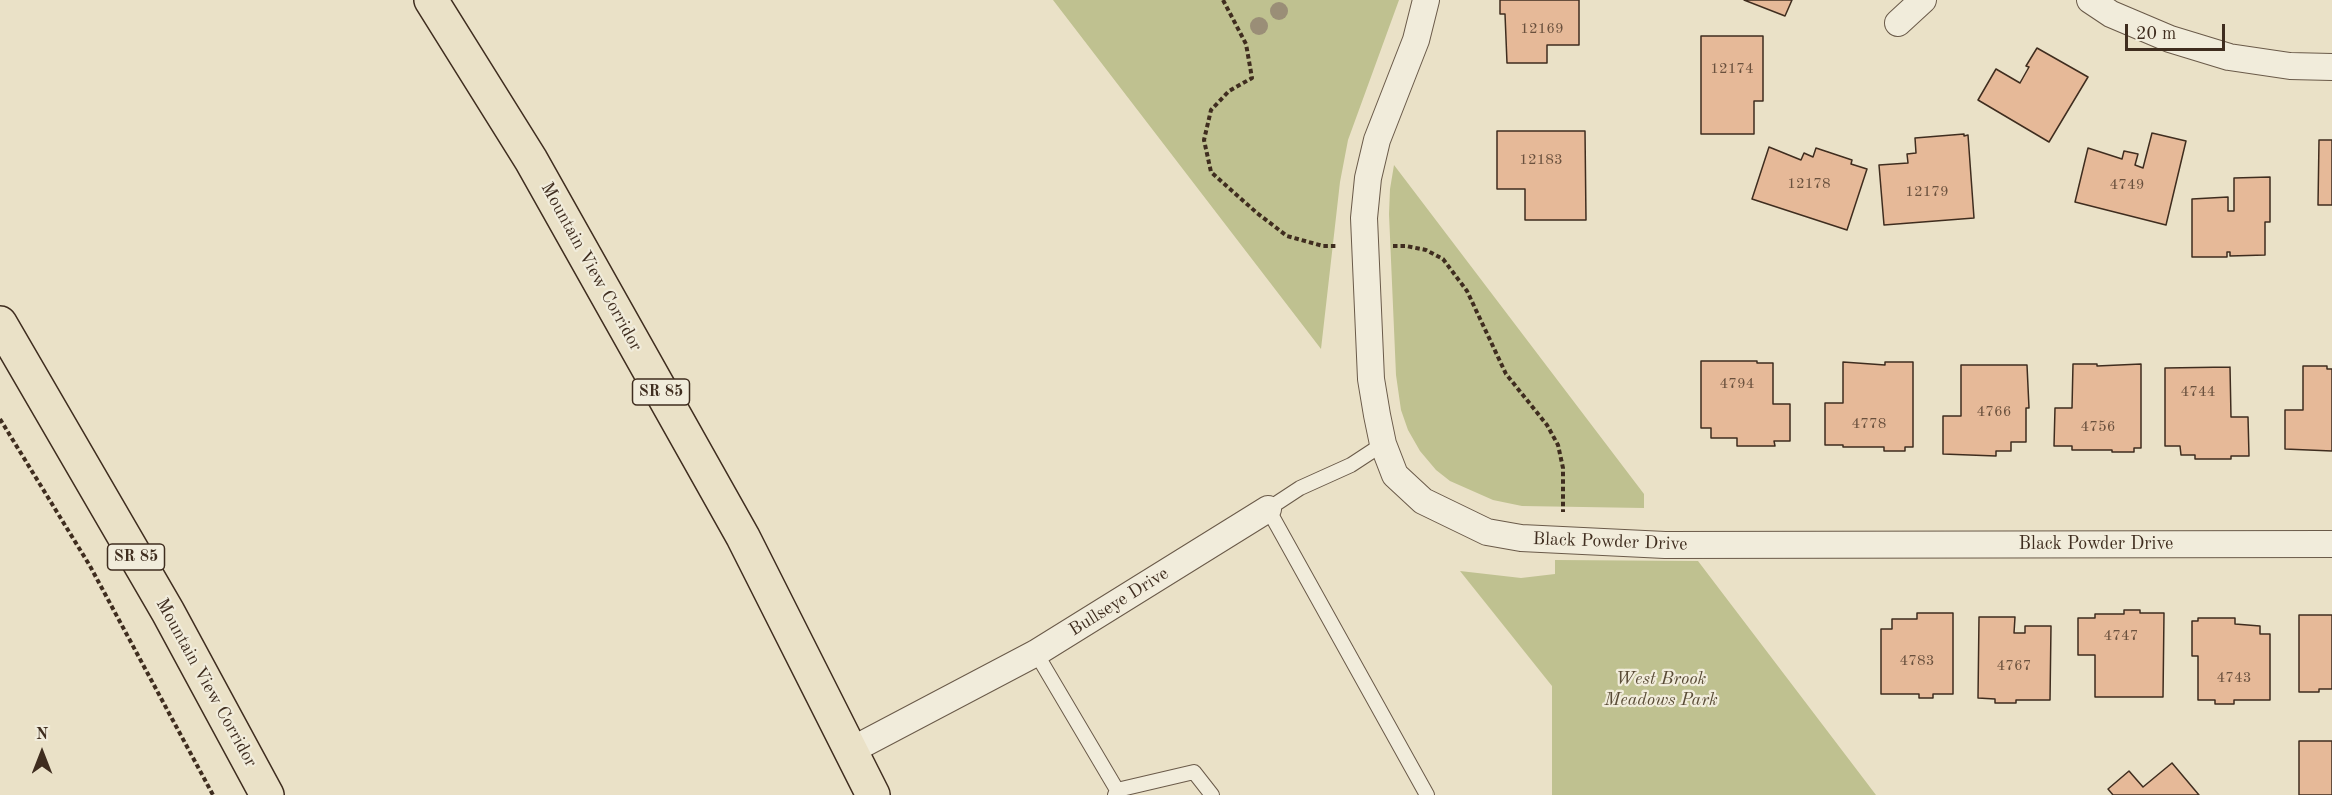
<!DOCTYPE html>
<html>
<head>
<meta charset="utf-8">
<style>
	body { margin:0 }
	#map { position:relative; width:2332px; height:795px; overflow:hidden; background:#eae1c7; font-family:"Old Standard TT",serif }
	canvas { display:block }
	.north { position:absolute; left:12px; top:723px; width:60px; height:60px; -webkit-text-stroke:4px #f1ecdb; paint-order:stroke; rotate:0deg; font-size:16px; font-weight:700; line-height:24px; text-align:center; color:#3f2d1f }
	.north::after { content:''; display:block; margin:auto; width:21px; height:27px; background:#3f2d1f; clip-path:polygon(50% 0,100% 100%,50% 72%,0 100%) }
	.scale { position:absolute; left:2125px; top:24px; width:100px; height:27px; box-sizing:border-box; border:3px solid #3f2d1f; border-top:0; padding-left:8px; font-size:18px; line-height:21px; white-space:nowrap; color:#3f2d1f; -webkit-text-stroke:4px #f1ecdb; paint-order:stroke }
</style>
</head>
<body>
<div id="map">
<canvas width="2332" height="795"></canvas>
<div class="north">N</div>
<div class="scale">20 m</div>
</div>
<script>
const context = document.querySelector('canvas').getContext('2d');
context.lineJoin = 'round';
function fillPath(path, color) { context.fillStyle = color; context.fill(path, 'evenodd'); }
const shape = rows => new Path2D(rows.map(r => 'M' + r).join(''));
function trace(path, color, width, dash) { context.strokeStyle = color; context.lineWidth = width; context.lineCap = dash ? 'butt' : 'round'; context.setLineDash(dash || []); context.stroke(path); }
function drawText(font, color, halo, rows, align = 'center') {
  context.font = font + ' "Old Standard TT",serif'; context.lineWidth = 4.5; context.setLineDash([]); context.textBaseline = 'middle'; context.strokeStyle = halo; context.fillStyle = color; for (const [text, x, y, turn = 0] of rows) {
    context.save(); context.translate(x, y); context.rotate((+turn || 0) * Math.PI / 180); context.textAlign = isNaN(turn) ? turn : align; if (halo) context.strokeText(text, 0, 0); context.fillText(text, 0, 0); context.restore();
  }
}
const green = shape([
	[1053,0,1399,0,1348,140,1340,182,1321,349],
	[1394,165,1644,494,1644,508,1522,506,1493,500,1450,481,1436,470,1420,451,1408,430,1401,410,1396,375,1389,214,1390,189],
	[1555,560,1698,561,1876,795,1552,795,1552,686,1460,571,1521,578,1555,574]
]);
const building = shape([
	[1500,0,1579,0,1579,45,1547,45,1547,63,1507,63,1505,14,1500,14,1500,0],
	[1744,0,1792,0,1785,16,1744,0],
	[1701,36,1763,36,1763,101,1754,101,1754,134,1701,134,1701,36],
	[2037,48,2088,77,2049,142,1978,100,1996,69,2020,83,2029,67,2026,66,2037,48],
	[1497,131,1585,131,1586,220,1525,220,1525,189,1497,189,1497,131],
	[2152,133,2186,141,2166,225,2075,202,2088,148,2122,159,2124,151,2138,154,2135,165,2143,168,2152,133],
	[1964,134,1964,136,1968,135,1974,218,1884,225,1879,165,1908,163,1907,154,1916,153,1915,138,1964,134],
	[2319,140,2332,140,2332,205,2318,205,2319,140],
	[1769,147,1801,160,1804,153,1813,157,1816,148,1852,160,1851,164,1867,169,1847,230,1752,199,1769,147],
	[2270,177,2270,222,2265,222,2265,255,2230,256,2230,252,2227,252,2227,257,2192,257,2192,199,2228,197,2228,211,2234,211,2234,178,2270,177],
	[1701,361,1757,361,1757,363,1773,363,1773,404,1790,404,1790,441,1774,441,1775,446,1737,446,1737,438,1711,438,1711,428,1701,428,1701,361],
	[1843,362,1885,365,1885,362,1913,362,1913,447,1905,447,1905,451,1884,451,1884,447,1843,447,1843,445,1825,445,1825,403,1843,403,1843,362],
	[2073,364,2097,364,2097,366,2141,364,2141,448,2134,448,2134,452,2112,452,2112,450,2072,450,2072,446,2054,446,2055,408,2072,408,2073,364],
	[1961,365,2027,365,2029,408,2026,408,2026,442,2011,442,2011,451,1996,451,1996,456,1943,454,1943,416,1961,416,1961,365],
	[2303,366,2327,366,2327,369,2332,369,2332,451,2285,449,2285,410,2303,410,2303,366],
	[2230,367,2231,417,2248,417,2249,456,2231,456,2231,459,2195,459,2195,455,2181,455,2180,446,2165,446,2165,368,2230,367],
	[2124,610,2140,610,2140,613,2164,613,2163,697,2095,697,2095,655,2078,655,2078,618,2095,618,2095,614,2124,614,2124,610],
	[1917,613,1953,613,1953,694,1933,694,1933,698,1919,698,1919,694,1881,694,1881,629,1892,629,1892,619,1917,619,1917,613],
	[2299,615,2332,615,2332,689,2319,689,2319,692,2299,692,2299,615],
	[1979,617,2015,617,2014,633,2025,633,2025,626,2051,626,2050,700,2016,700,2016,703,1995,703,1995,699,1978,698,1979,617],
	[2198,618,2235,618,2235,624,2260,626,2260,634,2270,634,2270,700,2234,700,2234,704,2215,704,2215,700,2198,700,2198,656,2192,656,2192,621,2198,621,2198,618],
	[2299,741,2332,741,2332,795,2299,795,2299,741],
	[2172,763,2199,795,2113,795,2108,789,2129,771,2143,787,2172,763]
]);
const path = shape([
	[1223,0,1246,44,1252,78,1229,91,1211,110,1204,140,1211,172,1257,213,1287,236,1323,246,1338,246],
	[1393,246,1406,246,1426,250,1443,259,1467,291,1506,374,1547,425,1558,445,1563,468,1563,512],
	[0,419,90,566,213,795]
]);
const service = shape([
	[1383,444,1351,465,1300,488,1268,509,1427,795],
	[1036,653,1117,790,1115,795],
	[1117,790,1194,772,1212,795]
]);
const minor = shape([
	[1426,0,1416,40,1377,140,1368,178,1364,218,1371,379,1377,415,1383,444,1395,475,1423,501,1487,532,1521,538,1665,545,2332,544],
	[2090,0,2111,14,2170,39,2229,57,2290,66,2332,67],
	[1898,23,1923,0],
	[850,751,1036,653,1268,509]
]);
const trunk = shape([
	[431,0,531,160,743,537,873,795],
	[0,323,168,612,267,795]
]);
const trees = [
	[1279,11],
	[1259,26]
];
const numberNames = [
	["12169",1542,29],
	["12174",1732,69],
	["12183",1541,160],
	["12178",1809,184],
	["4749",2127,185],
	["12179",1927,192],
	["4794",1737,384],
	["4744",2198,392],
	["4766",1994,412],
	["4778",1869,424],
	["4756",2098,427],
	["4747",2121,636],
	["4783",1917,661],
	["4767",2014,666],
	["4743",2234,678]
];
const shields = [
	[661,392,57],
	[136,557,57]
];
const shieldNames = [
	["SR 85",661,392],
	["SR 85",136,557]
];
const streetNames = [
	["Mountain View Corridor",591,267,61],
	["Black Powder Drive",1610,542,2],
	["Black Powder Drive",2096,544],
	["Bullseye Drive",1119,602,-32],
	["Mountain View Corridor",206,683,61]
];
const parkNames = [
	["West Brook",1661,679],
	["Meadows Park",1661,700]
];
fillPath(green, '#bfc190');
fillPath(building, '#e6b998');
trace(building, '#3f2d1f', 1.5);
trace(service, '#6a5a49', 16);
trace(minor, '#6a5a49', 28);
trace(trunk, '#3f2d1f', 36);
trace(path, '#3f2d1f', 4, [4.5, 3]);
trace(service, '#f1ecdb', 14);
trace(minor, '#f1ecdb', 26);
trace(trunk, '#eae1c7', 33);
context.fillStyle = '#9a8e77';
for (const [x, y] of trees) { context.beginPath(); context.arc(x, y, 9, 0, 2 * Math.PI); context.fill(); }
drawText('15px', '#69503d', null, numberNames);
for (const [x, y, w] of shields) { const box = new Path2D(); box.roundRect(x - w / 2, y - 13, w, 26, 4.5); context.fillStyle = '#f1ecdb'; context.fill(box); trace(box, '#3f2d1f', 1.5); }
drawText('bold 16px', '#3f2d1f', null, shieldNames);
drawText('18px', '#3f2d1f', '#f1ecdb', streetNames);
drawText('italic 18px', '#594b36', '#f1ecdb', parkNames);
</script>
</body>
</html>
